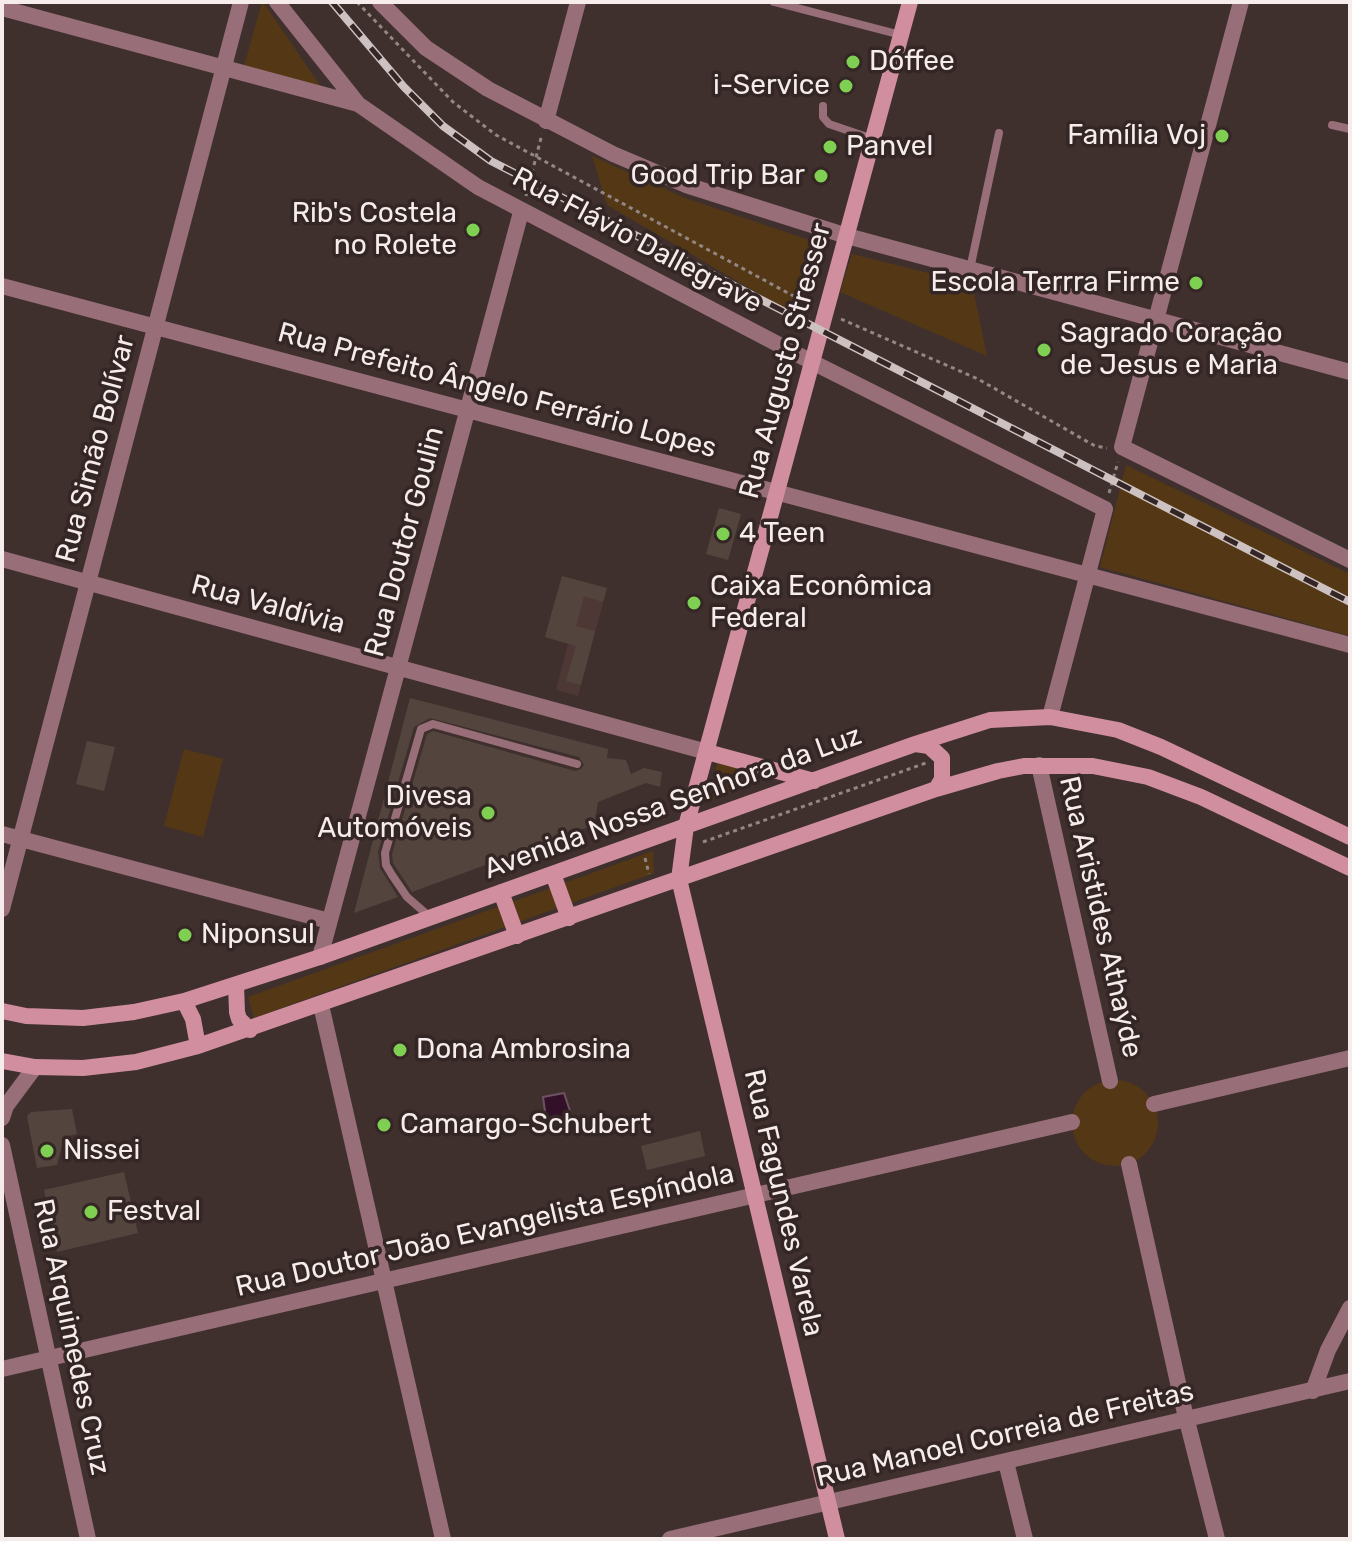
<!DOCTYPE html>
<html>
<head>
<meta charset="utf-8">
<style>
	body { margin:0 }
	#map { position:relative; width:1352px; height:1541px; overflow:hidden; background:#3f302e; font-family:Rubik,sans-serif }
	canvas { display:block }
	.frame { position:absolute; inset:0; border:4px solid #f6eceb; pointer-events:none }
</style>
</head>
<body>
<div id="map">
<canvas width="1352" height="1541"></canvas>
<div class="frame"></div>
</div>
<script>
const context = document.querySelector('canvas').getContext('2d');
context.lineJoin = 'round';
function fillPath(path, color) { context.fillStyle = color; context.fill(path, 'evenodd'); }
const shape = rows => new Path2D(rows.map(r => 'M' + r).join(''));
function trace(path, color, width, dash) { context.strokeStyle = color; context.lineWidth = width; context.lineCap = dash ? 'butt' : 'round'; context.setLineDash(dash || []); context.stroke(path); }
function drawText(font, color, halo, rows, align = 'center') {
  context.font = font + ' Rubik,sans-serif'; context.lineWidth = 7; context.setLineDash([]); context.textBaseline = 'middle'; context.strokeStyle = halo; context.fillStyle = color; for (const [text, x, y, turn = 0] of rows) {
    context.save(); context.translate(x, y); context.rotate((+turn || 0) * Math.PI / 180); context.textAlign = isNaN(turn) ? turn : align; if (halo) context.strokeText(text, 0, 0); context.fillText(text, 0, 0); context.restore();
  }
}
const built = shape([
	[562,576,607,588,578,696,556,690,568,644,545,637]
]);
const green = shape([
	[262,2,263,2,321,87,244,66],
	[592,156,685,198,821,244,797,316,607,205],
	[852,254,972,284,987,356,840,292],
	[1126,465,1350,574,1350,636,1100,567],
	[184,749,223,759,203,837,164,826],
	[717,763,771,776,712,800],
	[653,851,654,873,254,1018,248,997],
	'1072 1123a43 43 0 1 1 86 0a43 43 0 1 1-86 0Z'
]);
const water = shape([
	[564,1093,572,1117,547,1126,543,1097,564,1093]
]);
const building = shape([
	[719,508,741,514,728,560,706,554],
	[562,576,607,588,603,602,584,596,576,626,595,631,581,685,566,681,576,646,545,637],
	[410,698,608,749,607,758,626,760,631,774,644,768,662,772,660,787,646,783,598,802,594,825,412,892,393,863,392,854,427,734,433,731,575,771,581,769,584,765,579,757,430,718,414,727,378,852,380,868,398,897,354,913],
	[87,741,115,747,104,791,76,784],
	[72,1109,77,1134,64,1137,57,1165,37,1168,27,1116,31,1112],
	[700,1131,705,1156,647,1170,641,1146],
	[124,1172,138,1233,57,1252,44,1190]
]);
const path = shape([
	[357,2,453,102,496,135,812,306],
	[526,196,542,134],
	[841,319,978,379,1095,446,1107,448],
	[1109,493,1118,462],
	[715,783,718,782,716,798],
	[703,842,926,763],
	[645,858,649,874]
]);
const service = shape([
	[774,2,901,35],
	[823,106,823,117,829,124,873,139],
	[1332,125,1350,129],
	[970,269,999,133],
	[430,917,407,897,392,875,386,865,385,853,421,729,433,724,577,764]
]);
const minor = shape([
	[277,2,358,104,478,187,812,362,1105,509,1050,717],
	[380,2,426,48,488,89,613,154,686,185,847,236,1350,372],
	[1241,2,1122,447,1350,560],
	[2,8,358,104],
	[546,121,578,2],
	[2,286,1350,645],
	[2,559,707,752],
	[1039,765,1110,1081],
	[2,834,329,921],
	[2,909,241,2],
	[320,957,521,212],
	[321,1005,443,1539],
	[1154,1104,1350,1058],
	[1129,1164,1183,1405,1217,1539],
	[2,1369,1072,1122],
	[1313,1391,1328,1350,1350,1308],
	[1006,1462,1025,1539],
	[670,1539,1350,1381]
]);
const tertiary = shape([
	[2,1118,6,1106,35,1067],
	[2,1145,88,1539]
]);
const secondary = shape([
	[915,744,929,746,942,758,942,779,936,789],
	[707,752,814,781],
	[553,874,569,918],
	[501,892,517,936],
	[236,985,237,1012,239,1019,250,1030],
	[184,1001,193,1019,198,1046],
	[2,1011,26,1016,83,1018,134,1012,184,1001,320,957,915,744,990,720,1050,717,1118,730,1161,747,1350,837],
	[2,1061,35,1067,83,1068,136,1062,198,1046,936,789,998,771,1024,766,1093,766,1148,777,1201,797,1350,868],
	[837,1539,679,879,686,826,910,2]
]);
const rail = shape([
	[332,2,404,87,443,126,491,161,1350,602]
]);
const markers = [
	[853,62,8,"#7fd052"],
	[846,86,8,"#7fd052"],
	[1222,136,8,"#7fd052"],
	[830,147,8,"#7fd052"],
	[821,176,8,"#7fd052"],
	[473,230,8,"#7fd052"],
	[1196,283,8,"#7fd052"],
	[1044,350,8,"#7fd052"],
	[723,534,8,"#7fd052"],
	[694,603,8,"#7fd052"],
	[488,813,8,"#7fd052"],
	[185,935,8,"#7fd052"],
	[400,1050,8,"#7fd052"],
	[384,1125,8,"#7fd052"],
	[47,1151,8,"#7fd052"],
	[91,1212,8,"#7fd052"]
];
const poiNames = [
	["Dóffee",869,62],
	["i-Service",830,86,"right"],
	["Família Voj",1206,136,"right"],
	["Panvel",846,147],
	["Good Trip Bar",805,176,"right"],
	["Rib's Costela",457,214,"right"],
	["no Rolete",457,246,"right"],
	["Escola Terrra Firme",1180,283,"right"],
	["Sagrado Coração",1060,334],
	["de Jesus e Maria",1060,366],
	["4 Teen",739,534],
	["Caixa Econômica",710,587],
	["Federal",710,619],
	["Divesa",472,797,"right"],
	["Automóveis",472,829,"right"],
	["Niponsul",201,935],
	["Dona Ambrosina",416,1050],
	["Camargo-Schubert",400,1125],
	["Nissei",63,1151],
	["Festval",107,1212]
];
const streetNames = [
	["Rua Flávio Dallegrave",637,241,28],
	["Rua Augusto Stresser",786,361,-75],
	["Rua Prefeito Ângelo Ferrário Lopes",497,391,15],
	["Rua Simão Bolívar",96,449,-75],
	["Rua Doutor Goulin",405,542,-75],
	["Rua Valdívia",268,605,15],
	["Avenida Nossa Senhora da Luz",673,803,-20],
	["Rua Aristides Athaýde",1100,917,77],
	["Rua Fagundes Varela",783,1203,77],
	["Rua Doutor João Evangelista Espíndola",485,1231,-13],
	["Rua Arquimedes Cruz",71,1337,78],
	["Rua Manoel Correia de Freitas",1005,1435,-13]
];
fillPath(built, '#4e3836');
fillPath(green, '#543815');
fillPath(water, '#321128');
trace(water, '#6d5362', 2);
fillPath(building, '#53453e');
trace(path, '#938785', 3, [4, 4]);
trace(service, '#986e79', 8);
trace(minor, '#986e79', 16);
trace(tertiary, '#986e79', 16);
trace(secondary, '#d18e9f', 16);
trace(rail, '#cdc2c1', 8);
trace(rail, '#342624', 5, [15]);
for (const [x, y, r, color] of markers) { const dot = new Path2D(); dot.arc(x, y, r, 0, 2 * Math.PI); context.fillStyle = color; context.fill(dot); trace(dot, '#342624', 3); }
drawText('28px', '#f6eceb', '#342624', poiNames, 'left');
drawText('28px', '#f6eceb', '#342624', streetNames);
</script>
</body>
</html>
